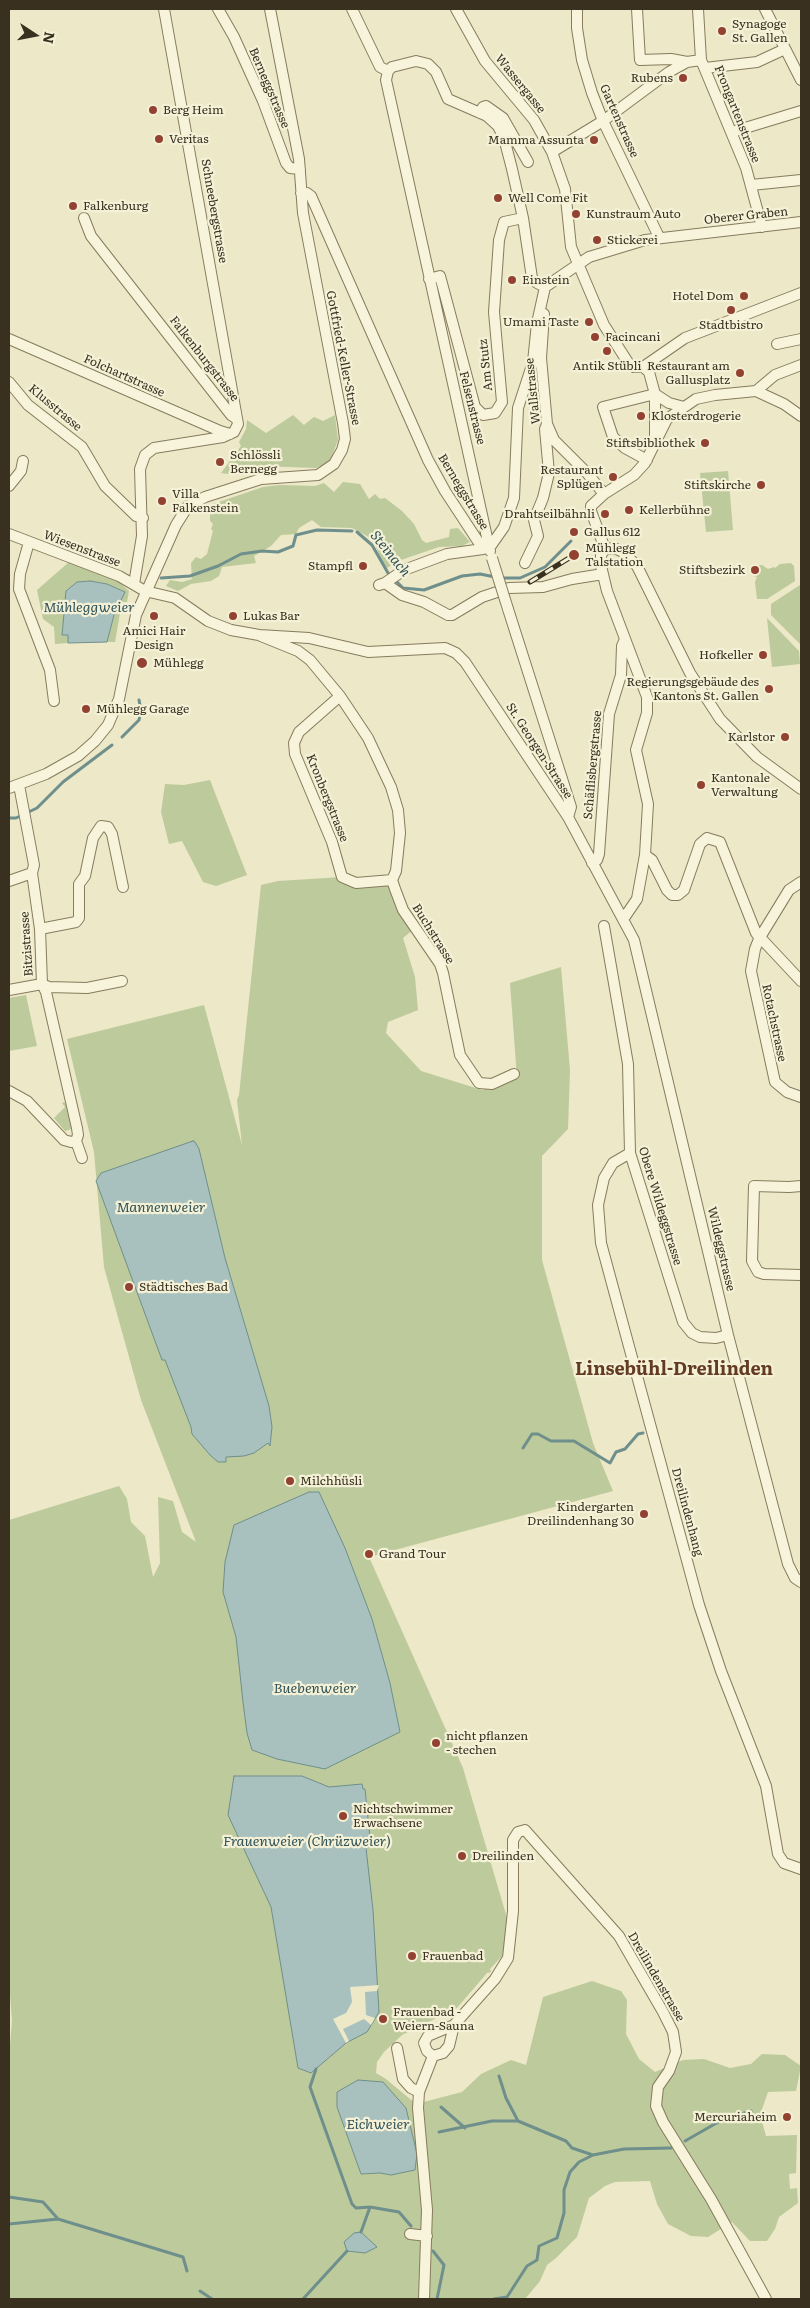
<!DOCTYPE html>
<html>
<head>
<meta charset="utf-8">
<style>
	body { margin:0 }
	#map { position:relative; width:810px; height:2308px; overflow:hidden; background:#ece8c8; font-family:Literata,serif }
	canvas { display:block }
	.frame { position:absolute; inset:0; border:10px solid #393020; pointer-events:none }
	.north { position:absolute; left:10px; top:10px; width:50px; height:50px; -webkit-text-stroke:4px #f4f1d7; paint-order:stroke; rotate:101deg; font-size:14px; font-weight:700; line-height:20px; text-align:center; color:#393020 }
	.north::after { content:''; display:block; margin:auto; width:18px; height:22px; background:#393020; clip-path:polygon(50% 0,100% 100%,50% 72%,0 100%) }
</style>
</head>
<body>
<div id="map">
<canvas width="810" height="2308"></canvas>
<div class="frame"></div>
<div class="north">N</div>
</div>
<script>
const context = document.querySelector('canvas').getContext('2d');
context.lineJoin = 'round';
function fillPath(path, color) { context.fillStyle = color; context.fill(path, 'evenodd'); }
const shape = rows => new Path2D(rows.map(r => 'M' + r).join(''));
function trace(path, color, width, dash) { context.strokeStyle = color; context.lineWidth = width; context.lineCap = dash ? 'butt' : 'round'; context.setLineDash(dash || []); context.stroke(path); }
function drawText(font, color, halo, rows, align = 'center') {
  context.font = font + ' Literata,serif'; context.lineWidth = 4.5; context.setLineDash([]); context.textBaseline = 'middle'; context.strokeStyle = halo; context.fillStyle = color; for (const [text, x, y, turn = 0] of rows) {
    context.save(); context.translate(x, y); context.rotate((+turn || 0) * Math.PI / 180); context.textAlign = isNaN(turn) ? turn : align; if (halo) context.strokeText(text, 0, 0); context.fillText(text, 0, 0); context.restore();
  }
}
const green = shape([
	[293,415,304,425,314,417,323,421,335,415,338,440,331,459,325,464,316,468,259,466,229,474,221,473,241,446,239,442,246,429,247,420,266,433],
	[728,471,733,530,706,532,700,473],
	[343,482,360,484,369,499,375,494,380,499,385,498,402,511,414,524,422,540,426,543,449,537,450,529,458,528,470,542,462,546,439,547,398,561,387,568,381,560,375,544,367,536,352,528,321,527,312,520,299,528,296,534,281,535,271,546,254,556,256,563,222,567,219,576,211,581,191,584,178,591,166,586,170,580,182,582,192,579,191,563,196,557,201,559,207,554,213,531,211,529,213,524,210,521,210,505,263,487,279,485,315,486,324,483,334,492],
	[69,562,117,580,129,591,127,602,122,602,115,642,107,642,114,615,124,591,107,584,90,581,77,582,66,591,62,635,68,635,68,643,55,644,54,627,43,619,37,590],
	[791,563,794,566,795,581,767,599,757,599,755,582,757,577,754,576,753,566,762,565,768,569,774,567,775,568,780,564],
	[800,585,801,585,801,645,771,615,771,604],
	[767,618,799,651,800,664,772,667],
	[210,780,247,875,216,886,203,882,182,841,169,844,161,812,165,784,184,785],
	[342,877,387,881,415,928,403,938,415,977,418,1010,388,1022,386,1033,421,1071,482,1090,517,1078,510,983,561,967,570,1070,568,1129,542,1156,542,1260,593,1443,613,1491,369,1557,463,1768,507,1918,503,1955,490,1969,491,1972,487,1973,457,2008,402,2035,384,2052,377,2062,376,2073,386,2079,416,2104,462,2092,481,2074,511,2060,526,2065,543,1997,592,1981,621,1991,627,2000,626,2034,639,2059,655,2072,683,2060,704,2059,730,2068,751,2064,762,2054,785,2055,801,2066,796,2091,768,2092,760,2115,766,2136,797,2135,796,2173,789,2174,790,2189,797,2188,798,2203,779,2217,775,2229,767,2241,750,2241,732,2222,708,2237,691,2236,668,2224,657,2204,650,2181,615,2182,605,2186,589,2198,577,2237,556,2258,547,2265,540,2281,525,2299,9,2299,9,2057,12,2021,9,1981,9,1520,119,1486,127,1499,131,1522,145,1536,153,1577,160,1563,158,1497,173,1501,182,1532,196,1542,141,1400,104,1267,94,1152,67,1039,204,1005,242,1145,237,1100,239,1095,261,885,278,881],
	[352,2147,391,2175,380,2173,361,2174],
	[26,995,37,1046,9,1051,9,998],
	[64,1102,67,1105,72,1129,65,1131,54,1118,65,1107,62,1103]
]);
const water = shape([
	[90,581,107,584,125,592,114,615,107,642,68,643,68,635,62,635,66,591,77,582,90,581],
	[193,1141,195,1142,199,1149,225,1258,269,1406,272,1427,270,1446,268,1443,254,1453,244,1456,226,1457,226,1462,218,1462,210,1455,192,1434,191,1427,165,1360,162,1360,96,1181,101,1173,193,1141],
	[309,1492,319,1492,345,1548,372,1619,390,1683,400,1732,325,1769,277,1759,252,1750,247,1733,243,1702,236,1637,223,1592,225,1562,234,1525,309,1492],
	[234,1776,302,1776,329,1787,362,1784,363,1789,365,1789,371,1847,366,1848,373,1910,379,2012,367,2032,346,2043,311,2073,298,2068,271,1907,228,1815,234,1776],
	[358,2080,383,2082,406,2108,417,2154,415,2170,391,2175,380,2173,361,2174,337,2107,337,2092,358,2080],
	[361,2232,377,2247,365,2253,347,2251,344,2242,354,2233,361,2232]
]);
const pier = shape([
	[379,1985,377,1991,365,1992,366,2015,375,2018,371,2025,364,2019,343,2029,349,2041,346,2043,333,2019,346,2013,352,2002,350,1987]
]);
const stream = shape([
	[357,532,372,545,388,573,403,588,424,590,462,576,480,574,500,578,520,578,545,567,571,541],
	[161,578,190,576,218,566,241,554,262,551,278,552,293,546,296,535,317,530,352,531],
	[122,737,139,720,141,710,139,700],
	[9,818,16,818,37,808,63,782,112,745],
	[523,1448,532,1434,538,1434,551,1441,574,1441,610,1463,616,1452,625,1449,638,1434,643,1433],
	[316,2069,310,2087,352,2204,356,2208,370,2207,399,2212,411,2226],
	[499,2076,506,2098,518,2121],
	[441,2107,465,2128],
	[439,2132,492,2121,518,2121,566,2141,572,2148,593,2155],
	[685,2141,720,2121,751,2111],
	[9,2197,43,2202,58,2219,183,2257,187,2271],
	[9,2224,58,2219],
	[361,2232,370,2207],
	[433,2251,444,2265,437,2299],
	[200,2291,212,2299],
	[303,2299,347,2251],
	[494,2299,507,2297,527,2266,537,2260,539,2246,557,2238,564,2213,564,2190,570,2172,579,2162,593,2155,624,2149,671,2148]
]);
const minor = shape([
	[218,9,234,37,263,101,286,163,290,168,300,169],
	[352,9,380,67,388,71,386,80,490,551],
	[456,9,485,61,534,120,552,152,565,189,571,247,604,325,629,364,634,367,643,367,685,338,801,293],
	[577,9,577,28,582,60,592,93,603,121,659,237],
	[637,9,640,60,671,59,687,62],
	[698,9,701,60,746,168,762,227],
	[765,9,801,80],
	[705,68,757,62,785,49],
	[388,71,392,67,416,61,428,64,436,72,448,99,487,116,498,126,504,138,512,169,523,218,532,278,537,283,545,287],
	[480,113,483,107,486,106,503,118,528,162],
	[732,132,801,111],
	[552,152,603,121,669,72,687,62,701,60],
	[751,185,801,180],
	[301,193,307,193,311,196,428,460,445,491,483,549,490,547,504,527,514,498,518,408,533,362,537,323,545,287,589,257,645,240,801,222],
	[84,218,91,236,231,415,237,419],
	[429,279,440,276,475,407,483,415,495,413,502,402,494,312,499,240,504,222,523,218],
	[544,314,541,358,547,424,554,440,587,473,604,494],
	[9,339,220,431,230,434],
	[777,344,801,339],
	[643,367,649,372,655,394,655,436],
	[9,382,28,405,82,447,105,486,136,516,143,518],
	[756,391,775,375,801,365],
	[655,394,669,403,684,407],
	[647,460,625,448,613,437,603,407,655,394],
	[9,486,21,471,23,461],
	[9,534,119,576,145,591,175,598,208,621,231,630,259,635,309,638,368,652,445,648,456,653,465,662,568,817,634,940,728,1335,788,1564,795,1578,801,1582],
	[29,542,20,574,19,589,50,670,54,701],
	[605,549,614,548,623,552,637,566,690,673,720,719,757,757,801,789],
	[525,563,538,536,534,520,543,498,549,473,545,429,547,424],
	[385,583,404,570,447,554,483,549],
	[134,584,142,536,140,469,145,455,154,448,223,437,234,432,238,424,164,9],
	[379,585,385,583,402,595,424,602,448,615,452,615,482,597,509,588,543,587,572,579,603,574],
	[508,609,571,807,568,817],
	[261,636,298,651,310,660,340,696,368,738,391,787,398,810,400,833,396,871,392,880,395,889,403,910,440,964,443,973,460,1055,479,1083,492,1084,514,1074],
	[340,696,299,732,294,743,295,754,332,842,342,877,356,883,392,880],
	[19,785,34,865,32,873,40,929,42,984,46,992,77,1128,78,1135,76,1141,82,1158],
	[9,788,46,774,78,756,95,741,108,725,119,699,136,615,176,525,188,506,205,497,261,479,318,475,334,464,342,450,345,439,343,423,303,213,299,159,270,9],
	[645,855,652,860,667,890,672,895,678,895,684,890,700,844,707,838,720,842,756,933,801,981],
	[592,863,597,860,599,854,609,714,621,675,622,646,625,639],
	[9,881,32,873],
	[801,882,789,890,759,939,755,949,751,971,775,1082,787,1092,801,1097],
	[624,918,637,899,645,855,648,804,636,750,647,713,647,697,607,591,601,566,601,555,605,549,591,511,591,506,604,494,634,475,645,463,667,419,696,399,715,395,756,391,784,404,801,416],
	[604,926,628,1064,630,1153,683,1322,692,1333,700,1337,716,1338,728,1335],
	[40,929,76,922,79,918,79,884,85,876,93,838,101,826,108,827,112,834,123,887],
	[9,990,42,984,49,987,87,988,122,981],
	[9,1091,27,1101,64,1140,71,1142,76,1141],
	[630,1153,613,1163,604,1178,598,1205,601,1243,699,1605,721,1671,766,1786,778,1854,784,1863,801,1869],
	[801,1186,789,1187,754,1186,752,1261,758,1272,764,1274,801,1275],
	[397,2048,403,2079,411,2088,419,2092],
	[433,2056,427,2051,424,2043,428,2036,454,2025,495,1979,508,1958,513,1911,513,1840,518,1832,525,1830,619,1936,663,2012,673,2032,676,2052,669,2071,658,2087,656,2106,663,2122,711,2199,766,2299],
	[433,2056,443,2053,449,2046,454,2025],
	[410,2234,427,2236],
	[424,2299,427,2210,418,2108,419,2092,433,2056]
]);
const rail = shape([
	[530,582,574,555]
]);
const minorBridge = shape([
	[492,558,508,609]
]);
const markers = [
	[722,31,5,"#934131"],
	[683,78,5,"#934131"],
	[153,110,5,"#934131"],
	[159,139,5,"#934131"],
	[594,140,5,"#934131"],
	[498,198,5,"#934131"],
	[73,206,5,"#934131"],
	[576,214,5,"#934131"],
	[597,240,5,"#934131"],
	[512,280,5,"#934131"],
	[744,296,5,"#934131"],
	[731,310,5,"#934131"],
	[589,322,5,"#934131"],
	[595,337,5,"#934131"],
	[607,351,5,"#934131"],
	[740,373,5,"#934131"],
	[641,416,5,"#934131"],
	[705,443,5,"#934131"],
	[220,462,5,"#934131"],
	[613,477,5,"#934131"],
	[761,485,5,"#934131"],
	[162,501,5,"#934131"],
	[629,510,5,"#934131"],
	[605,514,5,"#934131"],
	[574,532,5,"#934131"],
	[574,555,6,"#934131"],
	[363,566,5,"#934131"],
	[755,570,5,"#934131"],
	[154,616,5,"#934131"],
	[233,616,5,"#934131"],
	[763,655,5,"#934131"],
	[142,663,6,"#934131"],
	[769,689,5,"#934131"],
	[86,709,5,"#934131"],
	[785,737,5,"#934131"],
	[701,785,5,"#934131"],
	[129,1287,5,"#934131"],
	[290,1481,5,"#934131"],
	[644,1514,5,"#934131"],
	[369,1554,5,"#934131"],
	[436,1743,5,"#934131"],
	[343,1816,5,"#934131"],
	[462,1856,5,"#934131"],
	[412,1956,5,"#934131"],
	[383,2019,5,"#934131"],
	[787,2117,5,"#934131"]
];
const poiNames = [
	["Synagoge",732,24],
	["St. Gallen",732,38],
	["Rubens",673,78,"right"],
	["Berg Heim",163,110],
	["Veritas",169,139],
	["Mamma Assunta",584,140,"right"],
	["Well Come Fit",508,198],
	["Falkenburg",83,206],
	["Kunstraum Auto",586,214],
	["Stickerei",607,240],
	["Einstein",522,280],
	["Hotel Dom",734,296,"right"],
	["Umami Taste",579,322,"right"],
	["Stadtbistro",731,325,"center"],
	["Facincani",605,337],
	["Antik Stübli",607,366,"center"],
	["Restaurant am",730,366,"right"],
	["Gallusplatz",730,380,"right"],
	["Klosterdrogerie",651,416],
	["Stiftsbibliothek",695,443,"right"],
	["Schlössli",230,455],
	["Bernegg",230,469],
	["Restaurant",603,470,"right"],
	["Splügen",603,484,"right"],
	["Stiftskirche",751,485,"right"],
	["Villa",172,494],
	["Falkenstein",172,508],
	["Kellerbühne",639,510],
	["Drahtseilbähnli",595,514,"right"],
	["Gallus 612",584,532],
	["Mühlegg",585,548],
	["Talstation",585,562],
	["Stampfl",353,566,"right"],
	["Stiftsbezirk",745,570,"right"],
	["Lukas Bar",243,616],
	["Amici Hair",154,631,"center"],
	["Design",154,645,"center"],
	["Hofkeller",753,655,"right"],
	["Mühlegg",153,663],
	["Regierungsgebäude des",759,682,"right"],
	["Kantons St. Gallen",759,696,"right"],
	["Mühlegg Garage",96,709],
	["Karlstor",775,737,"right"],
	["Kantonale",711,778],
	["Verwaltung",711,792],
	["Städtisches Bad",139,1287],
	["Milchhüsli",300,1481],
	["Kindergarten",634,1507,"right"],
	["Dreilindenhang 30",634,1521,"right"],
	["Grand Tour",379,1554],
	["nicht pflanzen",446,1736],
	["- stechen",446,1750],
	["Nichtschwimmer",353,1809],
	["Erwachsene",353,1823],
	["Dreilinden",472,1856],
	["Frauenbad",422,1956],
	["Frauenbad -",393,2012],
	["Weiern-Sauna",393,2026],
	["Mercuriaheim",777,2117,"right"]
];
const streetNames = [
	["Wassergasse",520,84,51],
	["Berneggstrasse",269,88,67],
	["Frongartenstrasse",737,114,68],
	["Gartenstrasse",619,121,66],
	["Schneebergstrasse",214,211,80],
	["Oberer Graben",746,216,-6],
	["Gottfried-Keller-Strasse",343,358,79],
	["Falkenburgstrasse",204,359,52],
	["Am Stutz",486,365,-96],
	["Folchartstrasse",124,376,24],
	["Wallstrasse",533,391,-96],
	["Klusstrasse",55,408,40],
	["Felsenstrasse",472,408,76],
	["Berneggstrasse",463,492,59],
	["Wiesenstrasse",82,549,21],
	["St. Georgen-Strasse",539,751,57],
	["Schäflisbergstrasse",593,765,-85],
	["Kronbergstrasse",327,798,68],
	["Buchstrasse",433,934,58],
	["Bitzistrasse",27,944,-94],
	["Rotachstrasse",774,1023,78],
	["Obere Wildeggstrasse",660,1206,73],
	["Wildeggstrasse",721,1249,77],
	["Dreilindenhang",687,1512,75],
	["Dreilindenstrasse",656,1977,60]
];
const waterNames = [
	["Steinach",390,554,51],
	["Mühleggweier",89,608],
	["Mannenweier",161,1208],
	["Buebenweier",315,1689],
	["Frauenweier (Chrüzweier)",307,1842],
	["Eichweier",378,2125]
];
const districtNames = [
	["Linsebühl-Dreilinden",674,1370]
];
fillPath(green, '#bdca9c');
fillPath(water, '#a8c1be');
trace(water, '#6f8f8c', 1);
fillPath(pier, '#ece8c8');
trace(stream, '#6f8f8c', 3);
trace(minor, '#877b5e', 12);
trace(minor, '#f7f4db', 10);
trace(rail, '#393020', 5);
trace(rail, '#f4f1d7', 3, [9]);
trace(minorBridge, '#877b5e', 12, []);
trace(minorBridge, '#f7f4db', 10);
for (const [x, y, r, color] of markers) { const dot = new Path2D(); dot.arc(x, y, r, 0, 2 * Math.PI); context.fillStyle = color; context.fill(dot); trace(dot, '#f4f1d7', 2); }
drawText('12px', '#393020', '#f4f1d7', poiNames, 'left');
drawText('12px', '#393020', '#f4f1d7', streetNames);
drawText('italic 14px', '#315357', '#f4f1d7', waterNames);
drawText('bold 18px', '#633b22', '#f4f1d7', districtNames);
</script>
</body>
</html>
